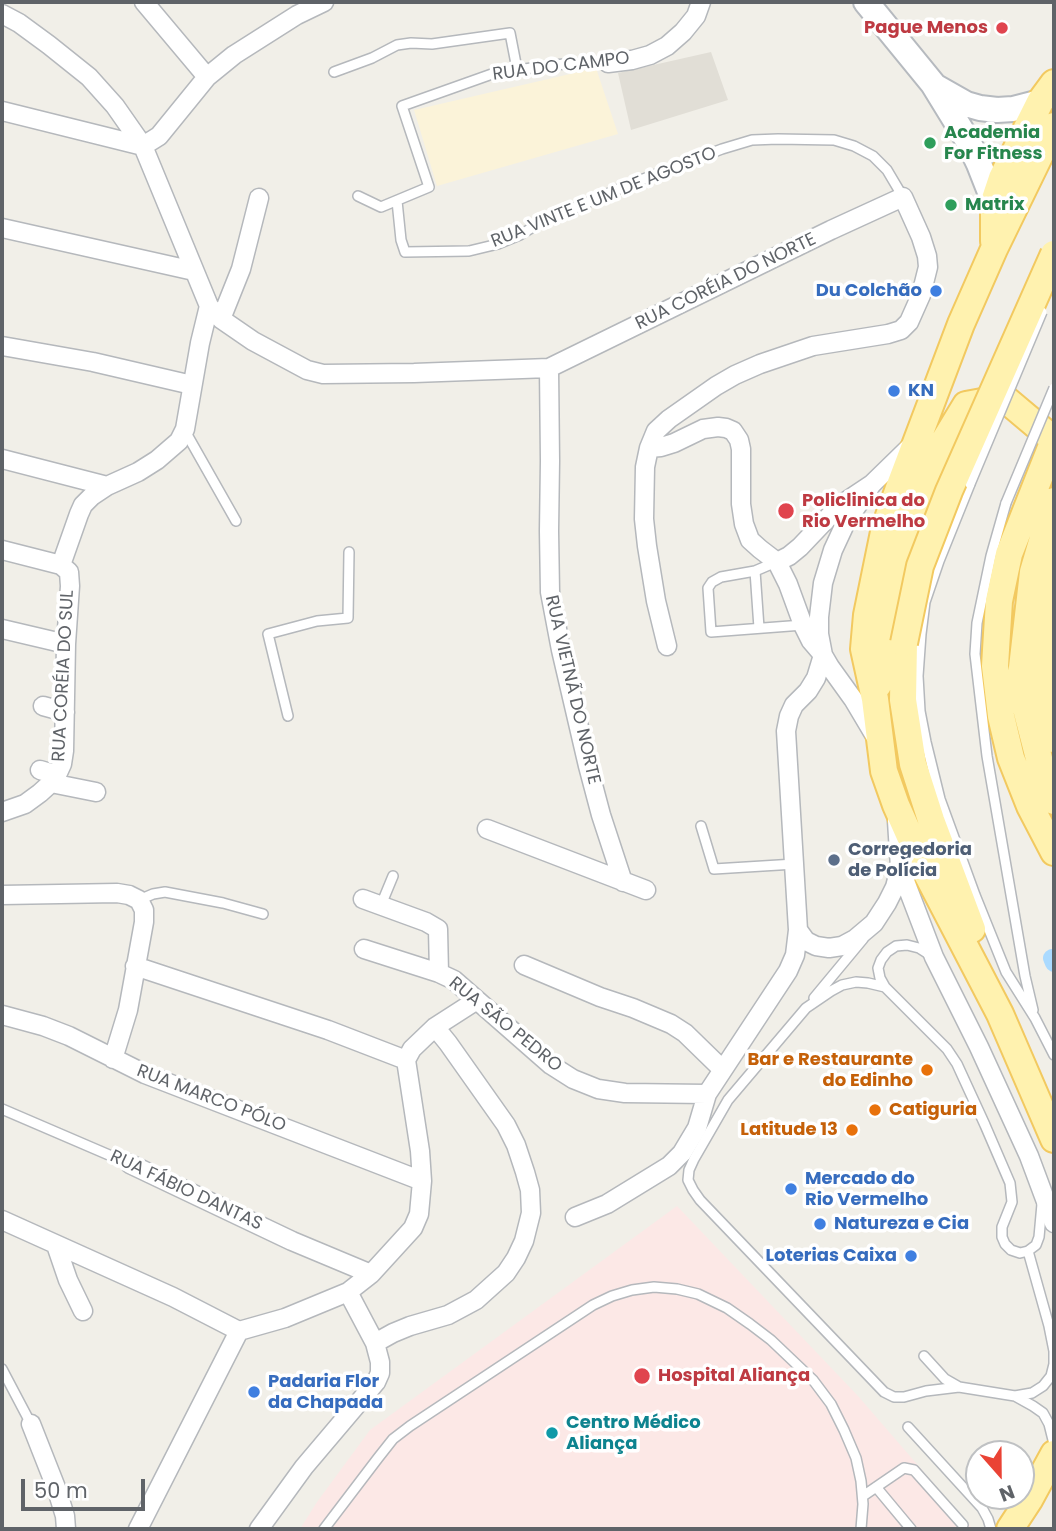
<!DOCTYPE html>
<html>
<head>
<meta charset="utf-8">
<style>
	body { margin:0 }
	#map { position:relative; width:1056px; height:1531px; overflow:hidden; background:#f1efe8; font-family:Poppins,sans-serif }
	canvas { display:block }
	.frame { position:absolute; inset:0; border:4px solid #5f6368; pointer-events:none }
	.north { position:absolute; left:965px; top:1440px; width:70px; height:70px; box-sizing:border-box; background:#fff; border:2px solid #bfc1c3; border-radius:50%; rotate:159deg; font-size:19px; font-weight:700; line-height:28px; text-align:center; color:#5f6368 }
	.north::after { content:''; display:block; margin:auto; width:24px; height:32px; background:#ea4335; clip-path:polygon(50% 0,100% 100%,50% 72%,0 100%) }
	.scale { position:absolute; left:21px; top:1479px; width:124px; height:32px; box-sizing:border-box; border:4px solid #5f6368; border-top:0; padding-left:9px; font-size:21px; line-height:24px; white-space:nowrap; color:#5f6368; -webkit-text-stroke:5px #fff; paint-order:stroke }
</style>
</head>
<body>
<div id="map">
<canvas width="1056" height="1531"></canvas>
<div class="frame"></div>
<div class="north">N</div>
<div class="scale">50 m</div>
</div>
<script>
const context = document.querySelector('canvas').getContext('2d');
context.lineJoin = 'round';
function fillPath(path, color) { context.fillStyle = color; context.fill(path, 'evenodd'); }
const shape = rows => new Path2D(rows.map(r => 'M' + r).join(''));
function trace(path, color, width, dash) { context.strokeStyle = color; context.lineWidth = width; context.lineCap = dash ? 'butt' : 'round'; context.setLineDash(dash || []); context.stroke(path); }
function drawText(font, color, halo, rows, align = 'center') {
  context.font = font + ' Poppins,sans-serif'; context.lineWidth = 7; context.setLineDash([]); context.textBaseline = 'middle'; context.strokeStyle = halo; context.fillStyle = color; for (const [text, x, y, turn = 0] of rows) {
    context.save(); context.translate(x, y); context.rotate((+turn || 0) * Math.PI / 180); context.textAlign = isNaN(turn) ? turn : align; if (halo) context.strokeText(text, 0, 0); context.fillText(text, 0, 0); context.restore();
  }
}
const education = shape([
	[711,52,728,100,631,130,618,73]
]);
const medical = shape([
	[677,1206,858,1396,973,1529,300,1529,317,1502,370,1430]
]);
const sand = shape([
	[596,68,618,134,437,186,414,110]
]);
const canal = shape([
	[1052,958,1054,963]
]);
const lane = shape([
	[334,72,372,58,397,45,411,43,432,44,510,33,517,69],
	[358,196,381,207,429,187,402,106,492,74,551,65,581,63,608,63],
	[397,201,401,240,405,252,469,251,498,244,520,235,538,224,630,184,722,149,752,140,778,139,834,140,854,146,873,156,887,170,903,197],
	[185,431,236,521],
	[970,484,939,561,925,602,921,634,918,676,920,711,926,742,940,799,975,895,1006,972,1035,1018,1054,1055],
	[1006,503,991,556,977,623,975,654,987,756,1025,976,1033,1010],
	[776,562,755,571,721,577,712,582,708,588,711,632,803,625],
	[755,571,759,628],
	[288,716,268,634,317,621,348,618,349,552],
	[701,826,714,869,795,864],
	[139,900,153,894,165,892,223,903,263,914],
	[381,905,393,876],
	[930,955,919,948,907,945,896,946,887,952,881,960,878,968,880,978,885,987,947,1049,957,1064,985,1125,1010,1183,1012,1202,1002,1227,1002,1237,1005,1244,1011,1250,1020,1253,1028,1251,1036,1245,1039,1237,1042,1204],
	[885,987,868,983,856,982,842,985,831,991,806,1008,728,1100,694,1159,689,1170,688,1180,693,1190,700,1200,884,1392,894,1397,904,1397,926,1391,959,1387],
	[814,998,863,939],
	[2,1109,130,1164],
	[924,1356,945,1379,959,1387,1015,1396,1033,1406,1043,1413,1049,1424,1054,1444],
	[2,1369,31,1424],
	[1015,1396,1032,1393,1043,1386,1051,1376,1054,1364,1054,1351,1049,1326,1028,1251],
	[908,1427,982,1508,988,1519,991,1529],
	[876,1487,911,1529],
	[863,1496,904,1468,914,1470,963,1525],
	[973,1497,983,1499,998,1496],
	[324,1529,378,1458,393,1439,410,1426,593,1305,612,1296,632,1290,654,1287,677,1289,698,1294,727,1308,750,1324,771,1340,813,1380,831,1404,844,1430,856,1458,861,1481,863,1504,861,1529]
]);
const street = shape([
	[144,2,207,77],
	[2,14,19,23,49,45,89,77,115,106,143,146,209,306,221,319,253,341,307,370,323,374,414,373,549,368,831,230,903,197,921,237,927,256,928,267,921,295,909,322,901,330,888,334,813,346,760,364,735,375,716,386,669,419,656,431,649,448,645,467,644,519,647,546,656,601,667,646],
	[608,63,632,60,650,55,667,46,683,32,696,16,701,2],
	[2,111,143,146,159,136,207,77,234,55,297,15,324,2],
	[2,228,194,271],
	[221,319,241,269,259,198],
	[2,346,93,362,192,385],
	[549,368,550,461,549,531,550,592,561,650,588,766,601,815,623,882],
	[2,459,107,486],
	[872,484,846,522,833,550,823,583,819,617,819,634,823,655,830,667,853,699,875,736],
	[2,550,61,565],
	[777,562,789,556,800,547,839,506,872,484,911,446],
	[2,629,66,644],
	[43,706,65,712],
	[40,770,57,775],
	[51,783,96,792],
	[2,812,25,804,40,793,51,783,57,775,62,764,64,751,66,644,70,586,69,572,61,565,79,514,83,505,92,496,107,486,138,472,157,460,179,441,185,429,200,343,209,306],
	[897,821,900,868,934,957,979,1047,1029,1156,1054,1223],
	[487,829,646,890],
	[2,895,117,893,129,895,139,900,144,910,144,922,128,1010,113,1059],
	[363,899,426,922,438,929,439,973],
	[798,930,806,941,816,946,829,948,842,946,855,939,874,923,887,903,895,887,900,868],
	[364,949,439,973,454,980,551,1065,573,1079,598,1089,625,1093,707,1094],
	[524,965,600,997,633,1008,671,1024,685,1033,723,1070],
	[135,966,328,1030,406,1060],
	[2,1015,43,1026,69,1036,145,1074,422,1181],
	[130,1164,292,1241,371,1274],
	[575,1217,607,1204,669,1166,682,1153,697,1128,707,1094,788,971,795,955,798,930,786,731,789,716,794,705,808,691,816,678,823,655,811,641,803,625,788,584,777,562,760,549,750,540,744,524,741,504,741,449,739,440,733,431,726,428,718,427,703,429,674,443,661,447,649,448],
	[2,1220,173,1297,239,1331],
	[56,1245,68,1280,83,1311],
	[239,1331,285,1318,348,1292,371,1274,413,1228,419,1214,422,1181,420,1151,406,1060,412,1049,435,1027,477,1000],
	[375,1343,393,1333,410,1326,448,1315,476,1300,506,1273,516,1258,524,1241,531,1213,530,1190,525,1172,516,1145,506,1125,448,1043,435,1027],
	[31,1424,57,1490,65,1516,66,1529],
	[138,1529,239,1331],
	[259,1529,304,1467,376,1382,380,1373,380,1362,375,1343,348,1292]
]);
const secondary = shape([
	[866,2,933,84,968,141,979,164,994,202],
	[936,87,966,104,980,108,997,110,1013,109,1040,102]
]);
const primary = shape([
	[1054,126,994,249,961,324,899,488,885,527,867,615,864,649,875,699,884,771,896,805,924,868,1000,1014,1054,1139],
	[994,241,994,202,1002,178,1040,102,1054,83],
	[1054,440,1009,554,999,601,995,666,1001,716,1011,758,1030,806,1054,852],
	[1054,501,1033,572,1020,685,1044,778,1054,801],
	[1054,567,1044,624,1042,661,1047,705,1054,739],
	[904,643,903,700,913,764,931,820,972,929],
	[878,685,902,547,938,451,966,405,1004,398,1054,440],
	[1010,1529,1029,1500,1054,1454]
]);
const laneBridge = shape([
	[970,484,1042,312],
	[1006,503,1054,388]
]);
const primaryBridge = shape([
	[904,643,920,566,949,491,1054,254]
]);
const markers = [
	[1002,28,7,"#e0444e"],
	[930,143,7,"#2e9e5b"],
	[951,205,7,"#2e9e5b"],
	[936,291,7,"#3f7fe0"],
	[894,391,7,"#3f7fe0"],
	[786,511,9,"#e0444e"],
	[834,860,7,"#5c6f8a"],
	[927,1070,7,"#e8710a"],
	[875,1110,7,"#e8710a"],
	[852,1130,7,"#e8710a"],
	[791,1189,7,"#3f7fe0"],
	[820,1224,7,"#3f7fe0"],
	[911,1256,7,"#3f7fe0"],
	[642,1376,9,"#e0444e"],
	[254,1392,7,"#3f7fe0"],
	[552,1433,7,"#0f9aa8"]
];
const healthNames = [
	["Pague Menos",988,28,"right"],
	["Policlinica do",802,501],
	["Rio Vermelho",802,522],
	["Hospital Aliança",658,1376]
];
const streetNames = [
	["RUA DO CAMPO",561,67,-7],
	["RUA VINTE E UM DE AGOSTO",604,198,-22],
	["RUA CORÉIA DO NORTE",726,282,-26],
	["RUA CORÉIA DO SUL",64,676,-87],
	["RUA VIETNÃ DO NORTE",572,690,77],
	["RUA SÃO PEDRO",505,1025,39],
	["RUA MARCO PÓLO",211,1099,21],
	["RUA FÁBIO DANTAS",186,1191,25]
];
const leisureNames = [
	["Academia",944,133],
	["For Fitness",944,154],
	["Matrix",965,205]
];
const shopNames = [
	["Du Colchão",922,291,"right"],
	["KN",908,391],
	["Mercado do",805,1179],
	["Rio Vermelho",805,1200],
	["Natureza e Cia",834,1224],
	["Loterias Caixa",897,1256,"right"],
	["Padaria Flor",268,1382],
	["da Chapada",268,1403]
];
const serviceNames = [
	["Corregedoria",848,850],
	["de Polícia",848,871]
];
const foodNames = [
	["Bar e Restaurante",913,1060],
	["do Edinho",913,1081],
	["Catiguria",889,1110,"left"],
	["Latitude 13",838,1130]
];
const cultureNames = [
	["Centro Médico",566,1423],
	["Aliança",566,1444]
];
fillPath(education, '#e1ded6');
fillPath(medical, '#fce8e6');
fillPath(sand, '#fbf3d9');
trace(canal, '#aadaff', 18);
trace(lane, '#b5b8bc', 12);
trace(street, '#b5b8bc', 21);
trace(secondary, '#b6babf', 28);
trace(primary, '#f2c960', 30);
trace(lane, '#fff', 9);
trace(street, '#fff', 18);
trace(secondary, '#fff', 24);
trace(primary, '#fff2af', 26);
trace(laneBridge, '#b5b8bc', 12, []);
trace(primaryBridge, '#f2c960', 30, []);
trace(laneBridge, '#fff', 9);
trace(primaryBridge, '#fff2af', 26);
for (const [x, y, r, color] of markers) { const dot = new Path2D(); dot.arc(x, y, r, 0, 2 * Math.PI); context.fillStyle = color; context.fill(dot); trace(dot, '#fff', 2.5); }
drawText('bold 18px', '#be3a42', '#fff', healthNames, 'left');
drawText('18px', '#5f6368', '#fff', streetNames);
drawText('bold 18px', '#27864d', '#fff', leisureNames, 'left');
drawText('bold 18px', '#366cbe', '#fff', shopNames, 'left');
drawText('bold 18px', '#4e5e75', '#fff', serviceNames, 'left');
drawText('bold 18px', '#c56008', '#fff', foodNames, 'right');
drawText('bold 18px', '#0d838f', '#fff', cultureNames, 'left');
</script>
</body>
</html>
